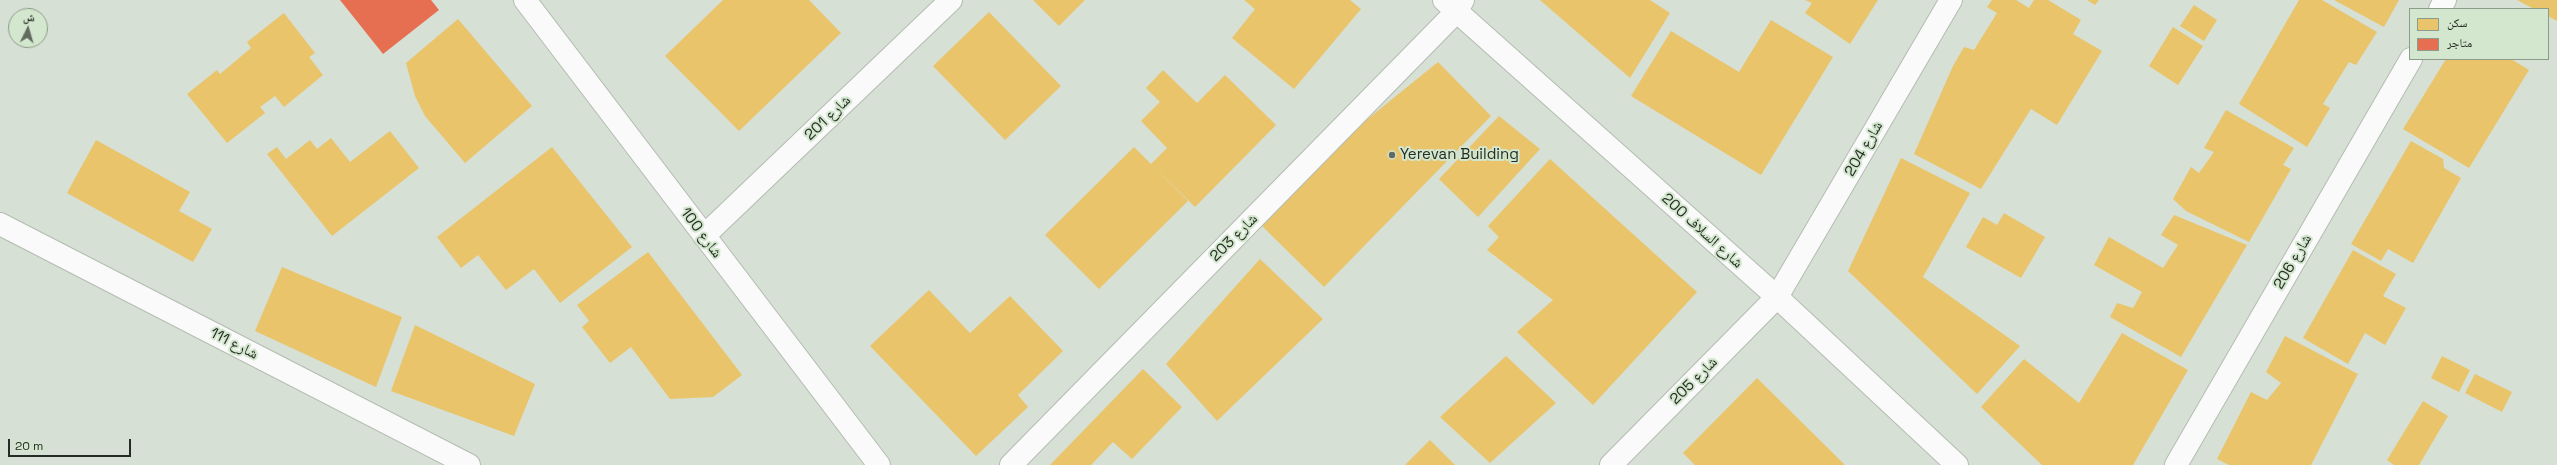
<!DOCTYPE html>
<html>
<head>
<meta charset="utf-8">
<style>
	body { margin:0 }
	#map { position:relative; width:2557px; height:465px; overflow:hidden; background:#d6e0d4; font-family:"Space Grotesk","Noto Naskh Arabic",sans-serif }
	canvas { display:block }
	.legend { position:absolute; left:2409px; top:8px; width:140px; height:52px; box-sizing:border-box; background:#d3e6ce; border:1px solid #8d9c8a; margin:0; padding:5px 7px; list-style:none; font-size:12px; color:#252c23 }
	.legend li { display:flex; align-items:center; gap:8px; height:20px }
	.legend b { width:20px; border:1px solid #8d9c8a }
	.north { position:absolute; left:8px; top:8px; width:40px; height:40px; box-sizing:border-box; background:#d3e6ce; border:1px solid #8d9c8a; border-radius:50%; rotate:5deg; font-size:11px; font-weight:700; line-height:16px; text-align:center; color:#252c23 }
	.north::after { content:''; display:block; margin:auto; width:14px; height:18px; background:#636b61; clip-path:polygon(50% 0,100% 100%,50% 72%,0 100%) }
	.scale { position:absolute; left:8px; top:439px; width:123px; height:18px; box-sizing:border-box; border:2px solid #252c23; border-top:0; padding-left:5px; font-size:12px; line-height:14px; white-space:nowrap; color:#252c23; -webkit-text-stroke:3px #d3e6ce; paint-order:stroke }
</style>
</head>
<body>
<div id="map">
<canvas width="2557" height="465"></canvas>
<ul class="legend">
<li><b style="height:11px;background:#e9c46a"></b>سكن</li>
<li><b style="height:11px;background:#e76f51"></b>متاجر</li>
</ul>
<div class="north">ش</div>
<div class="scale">20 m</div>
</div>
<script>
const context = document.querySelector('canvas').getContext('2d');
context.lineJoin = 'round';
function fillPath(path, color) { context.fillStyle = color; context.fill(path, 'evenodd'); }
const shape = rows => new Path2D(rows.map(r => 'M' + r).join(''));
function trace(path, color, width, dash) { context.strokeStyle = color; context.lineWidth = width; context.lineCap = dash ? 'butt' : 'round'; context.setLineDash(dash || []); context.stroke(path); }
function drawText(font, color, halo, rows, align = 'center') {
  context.font = font + ' "Space Grotesk","Noto Naskh Arabic",sans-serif'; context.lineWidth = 4; context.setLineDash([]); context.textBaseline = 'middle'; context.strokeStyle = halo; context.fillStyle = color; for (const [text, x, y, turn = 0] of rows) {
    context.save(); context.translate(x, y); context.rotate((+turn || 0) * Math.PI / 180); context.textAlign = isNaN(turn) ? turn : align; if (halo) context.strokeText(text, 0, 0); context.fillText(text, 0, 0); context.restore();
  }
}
const homes = shape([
	[723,0,809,0,841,33,739,131,665,56],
	[1033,0,1085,0,1059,26],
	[1244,0,1350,0,1361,9,1294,89,1232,38,1255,9],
	[1540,0,1650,0,1670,13,1630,78],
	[1805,0,1878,0,1850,44,1805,13,1812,3],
	[1992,0,2016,0,2029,8,2034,0,2048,0,2081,20,2073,34,2102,51,2057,125,2031,109,1981,189,1914,154,1953,66,1964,47,1974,50,1997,13,1987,7],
	[2087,0,2099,0,2095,5],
	[2299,0,2322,0,2377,32,2356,65,2349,62,2323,104,2330,108,2307,147,2239,104],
	[2334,0,2399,0,2384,27],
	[2517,0,2557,0,2557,21,2548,16,2548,9,2534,9],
	[2194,5,2217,20,2204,41,2180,26],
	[989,12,1061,86,1005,140,933,66],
	[284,13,315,53,309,57,323,75,284,107,275,96,260,107,265,113,227,143,187,94,217,70,220,74,251,48,247,42],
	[458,19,532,106,465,163,425,116,415,96,406,63],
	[1771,20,1833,57,1761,175,1631,96,1671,31,1739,72],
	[2173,27,2203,46,2178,85,2149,66],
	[2446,59,2511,59,2529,70,2469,168,2403,129],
	[1438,62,1491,116,1324,287,1260,224,1354,130],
	[1163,70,1197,103,1225,75,1276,125,1195,207,1151,164,1167,148,1141,121,1160,102,1146,88],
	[2226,110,2294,148,2283,165,2291,169,2249,242,2186,211,2173,199,2191,167,2199,173,2214,152,2204,148],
	[1499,116,1540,149,1478,217,1439,179],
	[390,131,419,168,332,236,267,154,277,147,286,159,310,140,317,149,331,138,350,162],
	[96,140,190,192,179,211,212,229,193,262,67,193],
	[2411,141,2443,159,2444,168,2461,178,2413,263,2388,249,2381,261,2351,244],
	[552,147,632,247,560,303,534,269,506,290,478,255,461,268,437,237],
	[1134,147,1188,201,1099,289,1045,235],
	[1901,158,1970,193,1923,277,2020,346,1977,394,1848,271],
	[1550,159,1697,292,1593,405,1517,332,1553,300,1487,250,1499,237,1488,226],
	[2004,213,2045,237,2021,278,1966,247,1983,217,1997,225],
	[2174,215,2247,245,2181,357,2110,317,2117,303,2133,308,2142,292,2094,265,2109,237,2163,268,2178,245,2161,235],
	[2353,250,2396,274,2383,296,2406,308,2385,345,2365,333,2348,364,2303,338],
	[648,252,742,375,713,397,670,399,631,347,610,363,582,327,589,321,577,305],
	[1260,259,1323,319,1217,421,1166,364],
	[282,267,402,317,376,387,255,331],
	[929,290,970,333,1010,296,1063,351,1018,395,1028,407,976,456,870,346],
	[415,325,535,384,514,436,391,391],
	[2122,333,2188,370,2133,465,2042,465,1981,407,2024,359,2079,403],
	[2285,336,2358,374,2311,465,2229,465,2217,459,2251,392,2267,400,2281,383,2266,372],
	[1506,356,1556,403,1490,463,1440,417],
	[2442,356,2470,370,2459,392,2431,378],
	[1143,369,1182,407,1132,459,1113,442,1091,465,1050,465],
	[2475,374,2512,392,2502,412,2465,393],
	[1757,378,1845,465,1695,465,1683,453],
	[2423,401,2448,416,2419,465,2394,465,2387,460],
	[1430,440,1455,465,1405,465]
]);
const shops = shape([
	[340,0,431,0,439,10,383,54]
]);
const street = shape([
	[525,0,879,465],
	[1444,0,1777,297,1957,465],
	[2440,9,2445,0],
	[0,224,469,465],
	[704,236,951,0],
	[1011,465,1457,11,1463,0],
	[1611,465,1777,297,1951,0],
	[2176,465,2411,59]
]);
const markers = [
	[1392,155,4,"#636b61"]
];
const streetNames = [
	["شارع 201",828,118,-44],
	["شارع 204",1864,149,-60],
	["200 شارع السلاف",1702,231,42],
	["شارع 100",701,233,53],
	["شارع 203",1234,238,-45],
	["شارع 206",2293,262,-60],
	["شارع 111",234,344,27],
	["شارع 205",1694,381,-45]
];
const poiNames = [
	["Yerevan Building",1400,155]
];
fillPath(homes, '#e9c46a');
fillPath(shops, '#e76f51');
trace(street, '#b4bcb2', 24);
trace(street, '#f9faf9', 22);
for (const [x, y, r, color] of markers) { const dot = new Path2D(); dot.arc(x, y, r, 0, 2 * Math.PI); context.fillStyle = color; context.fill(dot); trace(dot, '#d3e6ce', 1.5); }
drawText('15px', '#252c23', '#d3e6ce', streetNames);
drawText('15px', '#252c23', '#d3e6ce', poiNames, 'left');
</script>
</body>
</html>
